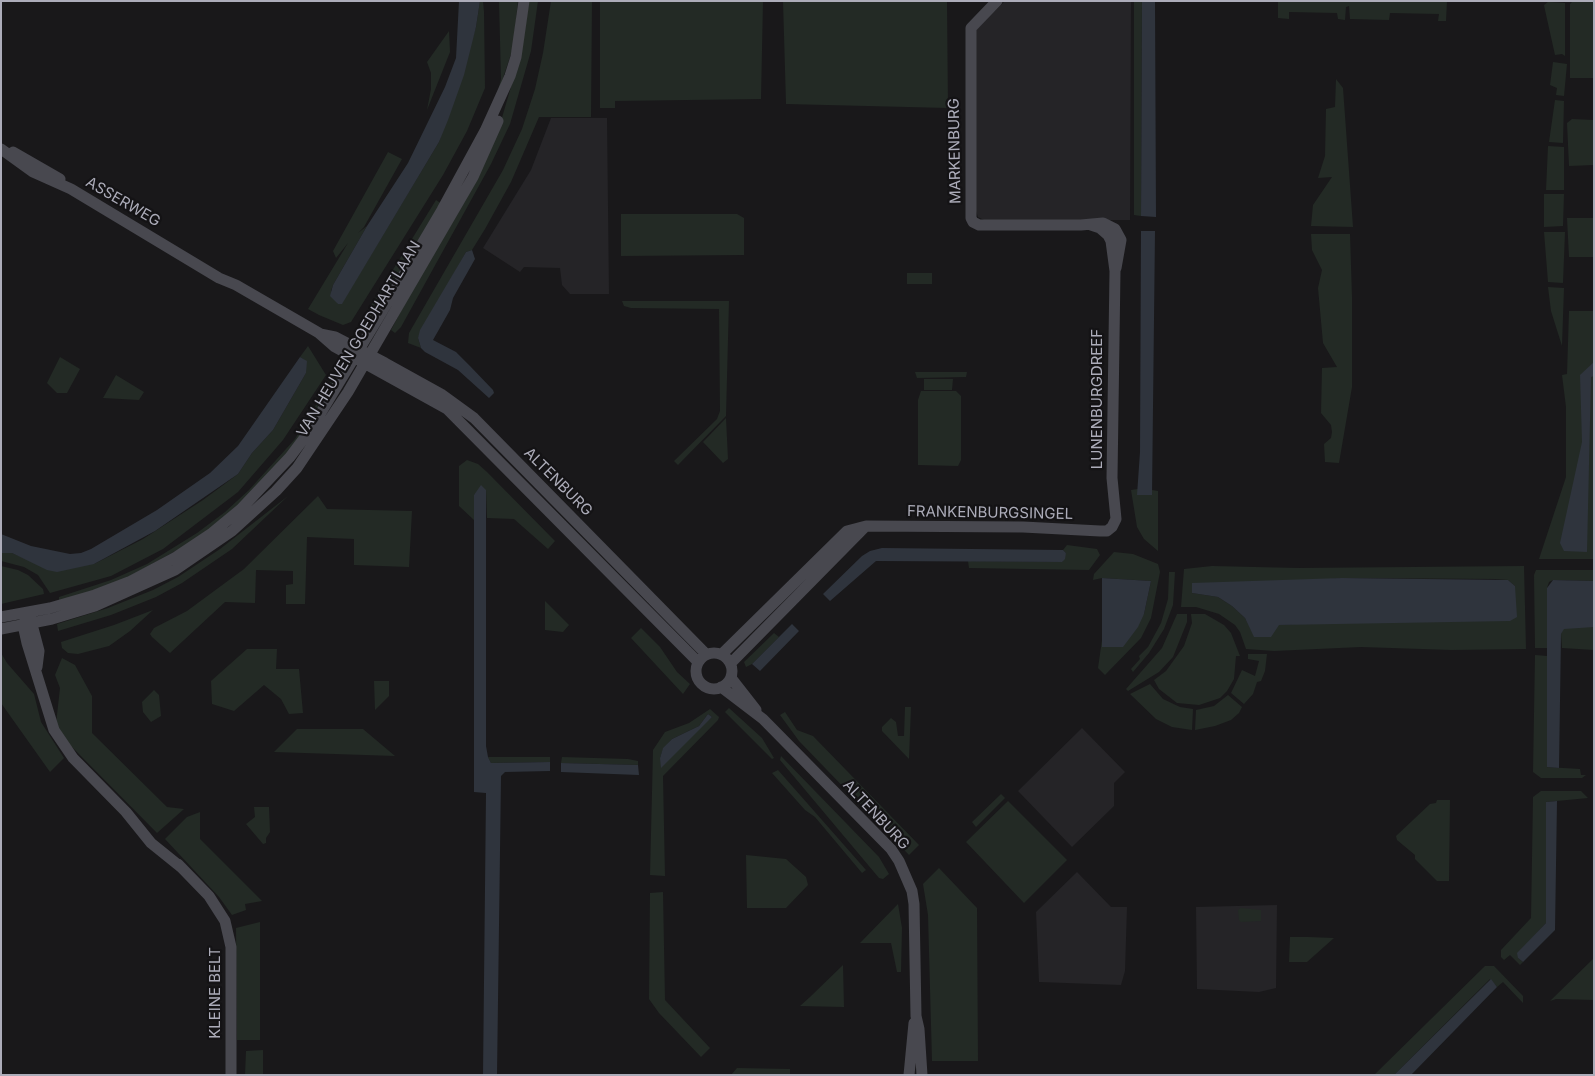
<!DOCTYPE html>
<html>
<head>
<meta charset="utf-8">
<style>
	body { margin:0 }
	#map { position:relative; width:1595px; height:1076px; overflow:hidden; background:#19181a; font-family:Inter,sans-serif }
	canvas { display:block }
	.frame { position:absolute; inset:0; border:2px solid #acacb9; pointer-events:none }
</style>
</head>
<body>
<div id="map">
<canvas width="1595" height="1076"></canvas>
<div class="frame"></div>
</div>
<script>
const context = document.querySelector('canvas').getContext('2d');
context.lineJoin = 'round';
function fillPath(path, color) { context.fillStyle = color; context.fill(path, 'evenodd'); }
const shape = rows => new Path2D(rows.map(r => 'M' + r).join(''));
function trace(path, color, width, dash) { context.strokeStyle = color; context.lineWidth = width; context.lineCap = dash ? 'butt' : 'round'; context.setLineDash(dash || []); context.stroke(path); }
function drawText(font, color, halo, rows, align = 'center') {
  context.font = font + ' Inter,sans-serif'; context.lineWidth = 4.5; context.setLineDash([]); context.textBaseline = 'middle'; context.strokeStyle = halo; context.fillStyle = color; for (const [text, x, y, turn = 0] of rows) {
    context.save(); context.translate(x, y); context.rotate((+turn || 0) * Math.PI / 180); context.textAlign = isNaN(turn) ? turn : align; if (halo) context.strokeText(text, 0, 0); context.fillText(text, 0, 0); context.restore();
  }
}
const built = shape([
	[1005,1,1131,1,1130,220,984,220,978,217,976,211,976,30],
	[551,118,607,118,609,294,570,294,562,285,560,268,524,267,520,272,483,248,531,170],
	[1082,728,1125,772,1114,783,1114,806,1072,847,1018,791],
	[1077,872,1111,907,1127,907,1125,971,1121,985,1039,982,1036,912],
	[1277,905,1276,988,1259,992,1197,989,1196,907]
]);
const green = shape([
	[480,1,483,1,484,12,485,88,467,131,443,175,351,322,343,325,319,315,308,309,348,243,336,258,333,251,388,152,402,159,364,227,358,233,367,226,333,285,331,291,338,304,342,303,439,142,476,27],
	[499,1,518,1,513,48,495,102,501,79],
	[529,1,538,1,531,51,510,124,491,164,401,327,395,333,391,330,501,121,522,49],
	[551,1,592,1,591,117,539,117,511,182,485,229,472,250,466,252,418,338,421,348,408,343,409,333,503,170,522,129,535,89,543,53],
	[600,1,763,1,761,99,615,101,615,108,600,108],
	[783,1,947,1,948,108,786,104],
	[1134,1,1142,1,1141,216,1134,215],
	[1278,1,1447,1,1446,21,1438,21,1439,14,1390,13,1389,20,1350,19,1349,6,1346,7,1345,20,1338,19,1337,13,1289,12,1289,19,1278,18],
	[1548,2,1565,3,1565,56,1562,54,1555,55,1545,10,1544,5],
	[1572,2,1594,2,1594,78,1570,78,1570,4],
	[449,31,450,52,427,110,431,89,431,73,427,62],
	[1553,62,1567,64,1564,96,1556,95,1557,88,1550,85],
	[1336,79,1343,88,1353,227,1311,226,1313,205,1332,177,1318,178,1325,156,1326,109,1335,107],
	[1555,100,1564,101,1563,143,1549,142],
	[1572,119,1594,120,1594,165,1569,166,1567,123],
	[1548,146,1564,147,1564,190,1546,190],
	[1544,194,1564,194,1563,226,1544,227],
	[436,200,442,204,370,318,365,315],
	[621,214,737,214,744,218,744,255,621,256],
	[1567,218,1594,218,1594,257,1569,257],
	[1544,232,1565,232,1563,283,1548,282],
	[1311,234,1350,234,1352,297,1352,387,1339,463,1325,462,1324,444,1331,438,1332,432,1331,425,1321,413,1322,368,1337,367,1323,343,1318,288,1322,270,1312,250],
	[907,273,932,273,932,284,907,284],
	[1548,287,1564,288,1562,346,1551,311],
	[622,301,729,301,726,416,678,465,674,461,717,419,720,411,719,309,631,308,624,306],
	[1569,311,1594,311,1594,559,1539,559,1566,477,1566,407,1562,375,1567,374],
	[308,346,326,375,283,440,238,492,163,549,111,576,50,593,38,575,24,567,1,561,1,553,12,553,31,561,94,564,143,539,203,500,238,474,252,453,273,430,306,373,306,361,300,357],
	[60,357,80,369,67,393,57,393,47,383],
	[915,372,967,372,966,377,917,378],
	[116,375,144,392,139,400,103,398],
	[924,379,953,379,952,390,924,390],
	[330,382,335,383,315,419,263,483,201,537,119,582,59,602,59,597,111,580,147,564,197,533,225,512,249,490,295,439],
	[921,391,956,391,961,396,961,460,958,466,918,465,918,400],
	[726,418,728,459,723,463,703,442],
	[467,460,478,464,487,472,555,541,548,549,514,519,487,518,486,490,474,495,474,520,459,506,459,466],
	[1138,489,1138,495,1151,495,1152,490,1158,491,1158,551,1144,539,1137,527,1131,490],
	[288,496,232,549,182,583,156,597,111,615,58,631,57,624,108,608,153,590,178,577,220,549],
	[318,496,327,509,412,511,409,567,354,565,354,539,307,537,305,604,286,604,286,585,293,584,293,571,256,570,255,603,225,602,170,653,152,637,150,634,154,628,187,611,244,569],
	[1067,545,1097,549,1100,555,1089,570,969,568,968,561,1062,562,1066,553,1063,550],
	[1114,552,1133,554,1158,564,1160,572,1151,618,1141,638,1105,675,1098,668,1102,640,1102,647,1144,614,1151,581,1102,578,1093,580,1094,574],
	[1,566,18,570,28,575,43,589,44,594,1,604],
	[1212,566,1298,568,1524,566,1526,649,1452,650,1361,647,1274,651,1246,649,1240,632,1235,625,1219,614,1196,607,1181,607,1184,569],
	[1342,578,1495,579,1508,580,1515,586,1296,624,1278,625,1255,637,1245,618,1232,606,1218,597,1192,593],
	[1536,570,1594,570,1594,581,1553,580,1549,582,1547,588,1548,648,1535,648,1534,575],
	[1169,572,1175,572,1173,605,1164,629,1149,653,1133,672,1131,669,1140,659,1139,656,1148,647,1161,623,1168,599],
	[545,601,569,625,563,632,545,630],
	[1594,606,1594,650,1562,648,1561,634,1563,629],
	[153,610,130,631,109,646,78,654,68,653,62,648,61,642,114,625],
	[1177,614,1187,614,1187,622,1173,657,1159,672,1128,691,1126,689,1162,648],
	[1191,614,1205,614,1224,625,1231,633,1240,656,1236,656,1234,679,1227,691,1220,698,1199,705,1177,703,1159,689,1154,680,1166,671,1184,646,1192,623],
	[641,628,660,647,677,672,690,684,683,694,631,638],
	[774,633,779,637,752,664,746,667,744,662],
	[247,649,277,649,276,669,299,669,303,713,289,714,281,699,264,685,234,711,212,704,211,681],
	[1,653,7,663,34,694,41,722,64,758,50,772,1,703],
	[1248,654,1267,654,1265,671,1261,681,1257,682,1253,694,1244,704,1231,693,1242,670,1255,676,1259,661,1248,659],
	[1535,655,1547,656,1547,767,1580,769,1581,775,1586,775,1582,778,1541,778,1533,772],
	[62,658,75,665,92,696,92,733,167,807,184,809,157,833,68,743,56,724,60,688,55,675],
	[374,681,389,681,389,696,375,710],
	[1150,684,1163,699,1180,707,1193,709,1192,730,1172,727,1156,719,1130,694],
	[154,690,159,695,161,716,151,722,143,712,142,702],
	[1228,695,1242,707,1239,713,1231,720,1215,726,1195,730,1196,710,1214,706],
	[905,707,911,707,909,759,882,731,882,727,891,718,896,722,898,736,904,736],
	[729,708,762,738,774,758,772,759,725,712],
	[710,709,719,717,718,720,663,776,665,876,650,875,653,750,665,732,689,723],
	[708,714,712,717,660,758,663,749,672,739,699,726],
	[785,712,797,730,813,736,919,845,909,855,799,741,780,715],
	[297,729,363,729,395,756,274,752],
	[781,756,879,857,889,874,883,879,879,878,780,760],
	[488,757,550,757,550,762,491,763],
	[562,757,628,759,638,761,638,765,561,763],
	[778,770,866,870,862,873,815,817,805,810,772,773],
	[1541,791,1581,791,1588,798,1546,802,1546,923,1518,953,1518,958,1523,962,1520,965,1510,955,1504,960,1501,957,1501,950,1531,918,1533,797],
	[1001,794,1005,798,976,827,972,822],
	[1437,800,1450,800,1449,881,1437,881,1415,859,1415,855,1397,840,1396,836,1430,804,1436,803],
	[1008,801,1067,860,1024,903,966,842],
	[254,807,269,807,270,832,266,838,266,843,263,844,246,824,255,817],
	[200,812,200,839,262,901,245,904,246,910,232,915,219,897,165,839,187,817],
	[746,855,786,859,806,877,808,885,786,908,747,908],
	[939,868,977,908,978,1061,932,1061,928,915,923,884],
	[663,892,665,1000,710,1048,701,1057,659,1013,649,999,650,893],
	[898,904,902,928,901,972,897,972,891,943,860,943],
	[1241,908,1261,910,1261,921,1241,922,1239,920,1238,910],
	[260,922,260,1040,237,1040,236,928],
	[1290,937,1308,937,1334,938,1307,962,1289,962],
	[1594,958,1594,1000,1556,999,1550,1001],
	[843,965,844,1007,800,1006,810,997],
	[1485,966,1494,966,1523,996,1523,1003,1503,982,1497,987,1490,979,1394,1075,1374,1075],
	[263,1050,263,1075,245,1075,246,1051],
	[737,1068,790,1069,790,1075,731,1075]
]);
const water = shape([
	[459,1,480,1,476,27,464,75,448,120,439,142,357,279,342,304,338,304,330,296,333,285,367,226,408,163,445,87,456,58],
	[1142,1,1155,1,1156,217,1141,216],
	[1141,231,1155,231,1152,495,1137,495,1140,452],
	[472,250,475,259,453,298,450,310,433,340,456,352,470,366,493,390,494,393,489,398,458,370,425,352,421,348,418,338,420,330,466,252],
	[300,357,307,361,306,373,273,430,252,453,238,474,155,531,94,564,57,572,47,570,12,553,1,553,1,534,31,546,70,554,81,553,91,549,157,510,210,473,238,446],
	[1594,362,1594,376,1591,377,1587,552,1564,551,1560,543,1582,442,1580,375],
	[481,485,486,490,486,746,488,757,491,763,550,762,550,771,505,772,501,776,497,1075,483,1075,486,793,474,792,474,495],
	[882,548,1063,550,1066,553,1065,559,1062,562,876,561,830,601,823,594,862,556,870,551],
	[1102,578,1151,581,1144,614,1138,627,1123,647,1102,647],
	[1342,578,1508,580,1515,586,1517,617,1510,621,1279,625,1271,637,1254,637,1245,618,1232,606,1218,597,1192,593,1192,583],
	[1553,580,1594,581,1594,627,1564,629,1561,634,1559,768,1547,767,1547,588],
	[792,624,799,631,760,671,752,664],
	[708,714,712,717,661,768,660,758,663,748,672,739,699,726],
	[561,763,638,765,639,775,561,772],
	[1557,801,1555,930,1523,962,1518,958,1517,953,1546,923,1546,802],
	[1491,979,1497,987,1411,1075,1394,1075]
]);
const secondary = shape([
	[997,1,971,28,971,218,973,222,979,225,1081,225,1103,223,1115,229,1121,240,1116,268],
	[1,149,33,172,71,189,219,278,236,285,319,333,335,347,447,409,698,662],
	[13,152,60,179],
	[320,334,335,337,385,363,441,394,474,418,706,654],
	[1,617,50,608,95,595,129,582,176,557,212,533,241,509,290,457,311,429,377,320,442,210,485,131,510,76,516,57,524,1],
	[30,617,39,651,37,667],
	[26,619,23,625,27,643,54,730,73,758,126,812,151,843,182,868],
	[1,629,52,619,95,606,175,570,232,531,276,491,297,468,348,392,473,177,498,121],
	'696 671a18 18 0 1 1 36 0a18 18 0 1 1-36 0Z',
	[722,654,847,531,866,526,1023,527,1100,531,1107,531,1112,527,1116,519,1112,478,1115,271,1111,241,1108,235,1100,228,1091,225],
	[731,663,866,526],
	[731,678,756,710],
	[721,687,763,719,891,849,899,861,912,891,914,904,916,1016,919,1029,922,1075],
	[178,864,209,896,225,921,231,947,231,1075],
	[909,1075,914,1023]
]);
const streetNames = [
	["MARKENBURG",955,151,-91],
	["ASSERWEG",123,202,30],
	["VAN HEUVEN GOEDHARTLAAN",359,339,-59],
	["LUNENBURGDREEF",1097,399,-90],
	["ALTENBURG",558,482,45],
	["FRANKENBURGSINGEL",990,513,1],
	["ALTENBURG",876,815,47],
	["KLEINE BELT",215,993,-90]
];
fillPath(built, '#252427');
fillPath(green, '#232a25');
fillPath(water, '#2f343d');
trace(secondary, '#48484f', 11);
drawText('15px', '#acacb9', '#141315', streetNames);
</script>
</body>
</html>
